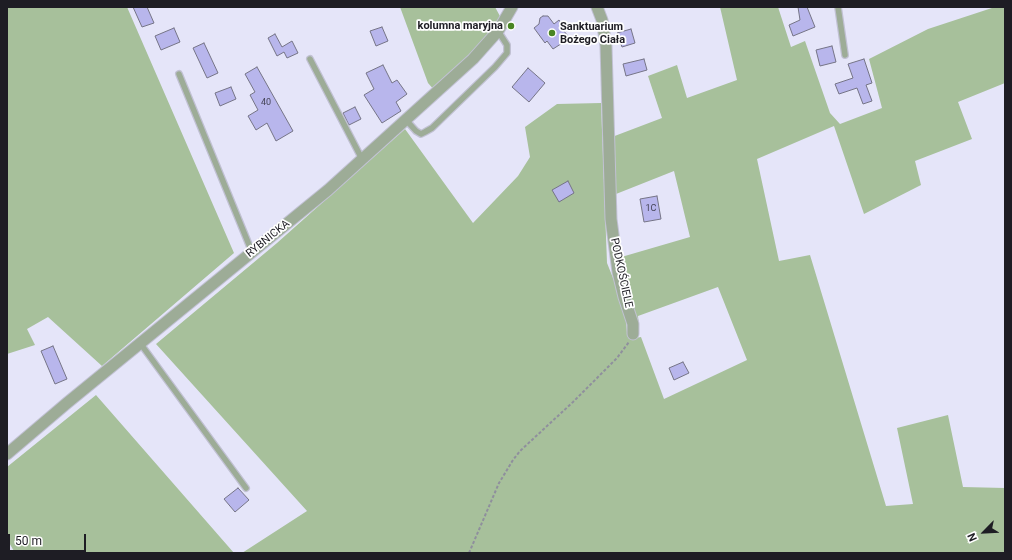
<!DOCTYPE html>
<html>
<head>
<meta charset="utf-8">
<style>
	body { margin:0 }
	#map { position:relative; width:1012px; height:560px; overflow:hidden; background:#e5e5f9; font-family:Roboto,sans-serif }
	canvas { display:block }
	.frame { position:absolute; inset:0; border:8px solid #1e1d24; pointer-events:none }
	.north { position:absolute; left:964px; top:512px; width:40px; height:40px; -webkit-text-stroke:3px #fff; paint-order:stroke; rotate:246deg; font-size:11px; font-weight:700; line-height:16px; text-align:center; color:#1e1d24 }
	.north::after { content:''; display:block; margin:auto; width:14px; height:18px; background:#1e1d24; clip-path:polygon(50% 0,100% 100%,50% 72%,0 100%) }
	.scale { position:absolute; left:8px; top:534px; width:78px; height:18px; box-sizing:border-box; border:2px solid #1e1d24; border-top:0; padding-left:5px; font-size:12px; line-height:14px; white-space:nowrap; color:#1e1d24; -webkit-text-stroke:3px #fff; paint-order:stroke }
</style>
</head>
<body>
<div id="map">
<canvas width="1012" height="560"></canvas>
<div class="frame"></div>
<div class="north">N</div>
<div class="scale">50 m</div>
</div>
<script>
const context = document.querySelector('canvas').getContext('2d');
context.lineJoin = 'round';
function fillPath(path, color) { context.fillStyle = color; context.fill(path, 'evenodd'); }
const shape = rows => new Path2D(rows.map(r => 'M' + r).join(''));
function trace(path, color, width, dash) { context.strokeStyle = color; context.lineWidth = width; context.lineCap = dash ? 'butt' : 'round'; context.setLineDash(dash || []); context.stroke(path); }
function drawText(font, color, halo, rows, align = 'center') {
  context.font = font + ' Roboto,sans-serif'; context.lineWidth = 3.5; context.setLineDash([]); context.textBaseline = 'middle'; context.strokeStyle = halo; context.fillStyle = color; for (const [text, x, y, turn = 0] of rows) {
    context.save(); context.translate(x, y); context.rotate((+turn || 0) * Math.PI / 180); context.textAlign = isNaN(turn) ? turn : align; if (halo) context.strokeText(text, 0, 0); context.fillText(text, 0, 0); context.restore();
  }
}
const green = shape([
	[7,7,127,7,234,253,102,366,48,317,27,329,35,345,7,354],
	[400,7,495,7,501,18,495,29,435,91,428,83],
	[720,7,778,7,791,47,805,41,830,113,840,124,882,108,869,59,928,29,995,7,1005,7,1005,83,958,102,972,139,915,161,921,185,864,214,834,126,757,159,779,261,810,255,886,506,913,504,897,428,948,415,963,487,1005,488,1005,553,242,553,307,511,156,344,277,243,405,129,473,223,518,176,530,157,525,127,557,104,601,103,607,263,625,308,627,332,635,338,641,337,664,399,747,360,718,287,638,316,639,326,635,320,618,258,690,237,674,171,616,194,616,229,612,137,662,118,648,76,677,65,687,98,737,80],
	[96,395,234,553,15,553,7,539,7,467]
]);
const building = shape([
	[133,7,147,7,154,23,142,27,133,7],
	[798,7,807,7,815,27,793,36,789,25,800,20,798,7],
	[543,16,548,16,554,24,559,20,565,29,563,30,568,36,565,38,567,40,553,49,547,41,545,43,534,28,539,24,540,18,543,16],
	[382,27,388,41,376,46,370,31,382,27],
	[174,28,180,42,161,50,155,36,174,28],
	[631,29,635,43,622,47,617,33,631,29],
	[275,34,282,47,292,41,298,53,287,58,284,52,277,56,268,38,275,34],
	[204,43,218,73,207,78,193,48,204,43],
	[832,46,836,62,820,66,816,50,832,46],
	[644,59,647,70,626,76,623,64,644,59],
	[864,59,872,83,866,85,872,101,863,104,857,88,839,94,835,84,853,78,848,64,864,59],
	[383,65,392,83,397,80,407,94,396,102,401,111,382,123,364,95,374,89,366,73,383,65],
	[257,67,293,131,276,141,267,123,256,130,248,116,258,110,250,95,255,92,245,74,257,67],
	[528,68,545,83,529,102,512,87,528,68],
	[231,87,236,99,220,106,215,93,231,87],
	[355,107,361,119,349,125,343,113,355,107],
	[568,181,574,193,559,202,552,190,568,181],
	[657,196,661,219,644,222,640,199,657,196],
	[53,346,67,379,55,384,41,351,53,346],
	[683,362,689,373,674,380,669,368,683,362],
	[238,488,249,500,235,512,224,499,238,488]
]);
const path = shape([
	[469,553,499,483,513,460,520,451,573,402,617,358,629,342]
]);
const service = shape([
	[838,7,845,55],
	[310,59,362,159],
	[179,74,252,252],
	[406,120,416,131,421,134,425,132,432,128,495,67,507,53,507,45,498,31],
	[140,343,246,488]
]);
const minor = shape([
	[597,7,602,20,606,46,611,219,618,272,624,297,633,324,633,334],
	[7,454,67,403,328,190,473,59,498,31,512,7]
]);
const markers = [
	[511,26,4,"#498523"],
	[552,33,4,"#498523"]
];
const numberNames = [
	["40",266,103],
	["1C",651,209]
];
const poiNames = [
	["kolumna maryjna",503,26],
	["Sanktuarium",560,27,"left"],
	["Bożego Ciała",560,40,"left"]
];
const streetNames = [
	["RYBNICKA",268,239,-39],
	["PODKOŚCIELE",621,273,78]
];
fillPath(green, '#a7c09b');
fillPath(building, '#b8b6ec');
trace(building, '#757486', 1);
trace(service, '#c1c1d3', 8);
trace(minor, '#c1c1d3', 13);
trace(path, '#8f8f9d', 2, [3, 2]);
trace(service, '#9dac97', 5.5);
trace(minor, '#9dac97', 11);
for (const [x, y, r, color] of markers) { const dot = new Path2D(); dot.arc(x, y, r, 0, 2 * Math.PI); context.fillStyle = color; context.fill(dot); trace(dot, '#fff', 1.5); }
drawText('9px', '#444356', null, numberNames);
drawText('bold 11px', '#1e1d24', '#fff', poiNames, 'right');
drawText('11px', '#1e1d24', '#fff', streetNames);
</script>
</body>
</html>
